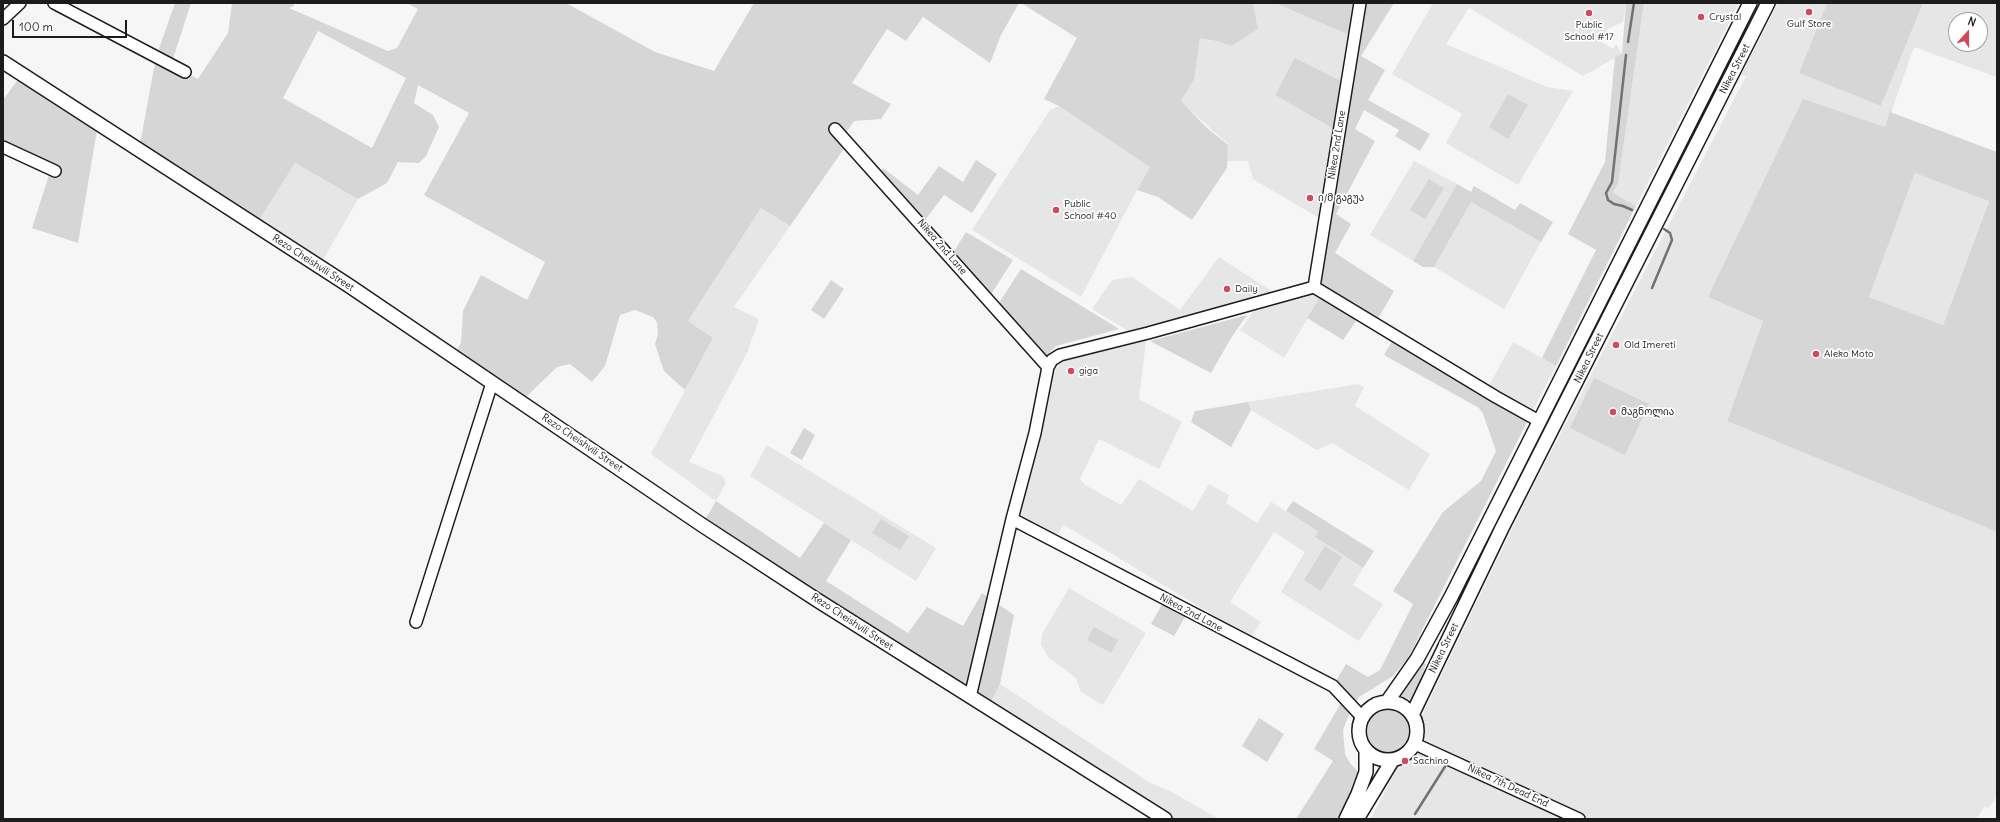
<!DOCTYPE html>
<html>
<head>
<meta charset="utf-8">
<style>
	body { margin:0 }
	#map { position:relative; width:2000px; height:822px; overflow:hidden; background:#f6f6f6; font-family:Delius,sans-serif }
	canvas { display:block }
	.frame { position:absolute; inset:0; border:4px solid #1c1c1c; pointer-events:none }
	.north { position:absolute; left:1948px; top:12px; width:40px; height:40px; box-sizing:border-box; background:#fff; border:1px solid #a4a4a4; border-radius:50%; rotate:21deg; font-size:11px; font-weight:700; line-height:16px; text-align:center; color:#1c1c1c }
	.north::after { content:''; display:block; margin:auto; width:14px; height:18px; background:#d1495b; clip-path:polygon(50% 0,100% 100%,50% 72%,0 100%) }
	.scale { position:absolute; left:12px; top:20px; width:115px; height:18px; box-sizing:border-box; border:2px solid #1c1c1c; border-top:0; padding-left:5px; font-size:12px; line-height:14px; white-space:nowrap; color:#1c1c1c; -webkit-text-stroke:3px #fff; paint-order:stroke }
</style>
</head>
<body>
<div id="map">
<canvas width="2000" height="822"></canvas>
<div class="frame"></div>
<div class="north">N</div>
<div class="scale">100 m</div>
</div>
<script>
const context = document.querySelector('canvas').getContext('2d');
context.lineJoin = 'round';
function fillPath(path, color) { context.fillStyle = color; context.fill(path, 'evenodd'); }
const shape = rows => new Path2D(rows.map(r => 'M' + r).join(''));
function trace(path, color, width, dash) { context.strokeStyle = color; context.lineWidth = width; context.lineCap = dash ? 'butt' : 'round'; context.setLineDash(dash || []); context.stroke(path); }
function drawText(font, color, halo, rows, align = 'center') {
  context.font = font + ' Delius,"Noto Sans Georgian",sans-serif'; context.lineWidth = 3.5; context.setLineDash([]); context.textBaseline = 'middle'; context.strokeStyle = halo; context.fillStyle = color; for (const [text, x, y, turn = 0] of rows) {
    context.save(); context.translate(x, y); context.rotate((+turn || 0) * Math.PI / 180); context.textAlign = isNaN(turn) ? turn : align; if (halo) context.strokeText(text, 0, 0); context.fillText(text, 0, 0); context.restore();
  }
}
const built = shape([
	[1253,3,1275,3,1355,37,1347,84,1275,95,1339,132,1324,221,1253,179,1248,161,1227,161,1228,144,1181,102,1194,80,1200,38,1216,41,1232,46,1258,29],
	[1433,3,1626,3,1623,22,1608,29,1600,41,1613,49,1616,44,1622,54,1583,76,1469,8,1446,44,1547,87,1573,91,1518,185,1446,143,1462,114,1392,74],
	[1644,3,1739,3,1636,206,1613,194,1618,184],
	[1778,3,1827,3,1799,73,1881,106,1923,3,1997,3,1997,77,1914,47,1886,127,1708,297,1763,321,1727,421,1997,532,1997,796,1988,809,1985,806,1976,819,1370,819,1382,798,1524,504,1746,76,1741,75],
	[1956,20,1980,20,1980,44,1956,44],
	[1059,106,1151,167,1137,190,1081,297,972,230,1050,110],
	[1414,161,1457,184,1413,261,1370,235],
	[295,163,358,199,319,267,256,225],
	[1915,173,1989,200,1943,325,1869,297],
	[1471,202,1541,242,1504,309,1434,267],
	[761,208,790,226,734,307,759,319,747,353,689,462,722,476,726,483,716,501,651,454,713,338,688,321],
	[1219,257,1279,296,1314,287,1323,293,1284,358,1240,330,1260,302,1135,335,1092,309,1112,280,1132,277,1180,310],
	[1146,341,1139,399,1182,422,1159,469,1099,439,1080,479,1085,485,1121,505,1139,479,1193,511,1209,484,1229,495,1226,503,1257,523,1271,502,1318,531,1315,537,1363,568,1353,585,1383,604,1359,641,1281,592,1305,552,1274,532,1230,602,1261,622,1248,642,1207,621,1213,615,1064,525,1058,534,1012,519,1030,452,1037,455,1055,371,1059,365,1066,360],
	[1513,342,1556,366,1530,416,1486,391],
	[1358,384,1364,387,1355,406,1430,454,1409,490,1332,443,1317,450,1251,410,1248,402],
	[767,445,936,548,916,581,750,476],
	[1069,588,1146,633,1103,705,1081,692,1076,678,1048,657,1041,645,1042,634],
	[1000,684,1149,782,1172,792,1219,819,1169,819,988,707]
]);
const green = shape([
	[175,3,191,3,171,65,198,79,228,33,232,3,294,3,294,6,289,8,388,51,397,48,418,9,407,3,566,3,655,52,714,71,754,3,1019,3,1001,35,990,63,923,17,906,41,887,29,852,83,891,104,881,119,854,121,843,137,848,143,790,226,761,208,688,321,713,338,685,390,664,371,655,344,658,334,657,322,653,317,635,310,620,315,605,366,592,382,570,364,557,367,521,402,453,357,461,343,463,311,481,275,527,300,545,262,424,195,469,113,418,85,414,103,433,115,439,127,426,156,419,163,398,162,387,183,358,199,295,163,256,225,139,150,156,57],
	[318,31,406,78,372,148,283,98],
	[1021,3,1253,3,1258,29,1232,46,1216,41,1200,38,1194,80,1181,101,1207,128,1228,145,1227,168,1192,220,1158,197,1137,190,1150,167,1059,106,1044,99,1077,38],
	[1275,3,1394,3,1361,56,1385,70,1368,100,1430,134,1420,151,1395,136,1399,130,1364,110,1355,129,1375,141,1336,214,1351,224,1335,253,1394,291,1375,324,1360,315,1343,340,1307,318,1323,293,1314,287,1339,132,1275,95,1295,58,1347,84,1354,37],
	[1626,3,1644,3,1618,184,1613,193,1636,206,1556,366,1542,358,1596,250,1568,234,1605,162,1615,57,1622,54],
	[1827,3,1923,3,1881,106,1799,73],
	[19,78,97,130,78,243,32,228,50,172,3,145,3,100],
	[1508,94,1528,105,1508,139,1489,127],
	[1803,99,1885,127,1890,112,1997,152,1997,532,1727,421,1763,321,1708,297],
	[1915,173,1989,201,1943,325,1869,297],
	[976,160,997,174,972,213,944,195,922,224,878,176,883,168,918,195,939,166,963,182],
	[1429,179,1444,188,1425,219,1410,210],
	[1457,184,1471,192,1474,186,1515,210,1520,203,1553,222,1541,242,1471,202,1434,267,1423,267,1413,261],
	[966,232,1013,260,990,296,953,253],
	[1021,269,1067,297,1119,329,1056,346,1046,356,999,303],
	[831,280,844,289,824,319,811,310],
	[1247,315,1231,338,1211,373,1150,341],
	[1395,336,1530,416,1408,658,1393,676,1359,697,1350,712,1343,730,1345,754,1350,763,1361,775,1346,819,1296,819,1333,761,1314,749,1344,698,1333,686,1346,664,1368,677,1380,670,1413,604,1393,591,1443,512,1481,481,1496,451,1483,414,1479,408,1384,355],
	[1594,378,1649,404,1625,455,1570,428],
	[1248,402,1251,410,1231,447,1191,422,1195,411],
	[804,428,815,435,802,460,790,453],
	[716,501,800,558,824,523,851,540,826,581,908,633,927,607,963,626,982,593,1014,615,1000,684,988,707,702,525],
	[1293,501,1374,551,1363,568,1315,537,1318,531,1286,511],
	[881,519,909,536,900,550,872,533],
	[1325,546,1342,557,1321,591,1304,580],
	[1165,599,1188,612,1174,636,1151,624],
	[1094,627,1118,640,1111,653,1087,640],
	[1424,663,1426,664,1413,703,1409,699,1396,694,1413,678],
	'1365 731a23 23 0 1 1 46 0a23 23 0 1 1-46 0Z',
	[1259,718,1284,734,1267,762,1242,746]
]);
const stream = shape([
	[1628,42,1634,3],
	[1626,55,1612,182,1606,193,1608,200,1614,204,1623,206,1632,210],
	[1652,288,1672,240,1670,233,1664,229],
	[1415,814,1446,765]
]);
const minor = shape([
	[54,3,185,72],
	[3,19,20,3],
	[835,129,1048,367],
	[3,147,55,171],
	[1314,287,1360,3],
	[1012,519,1333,686,1362,717],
	[416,622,492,383],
	[970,697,1012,519,1035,433,1048,367,1052,360,1060,355,1148,333,1314,287,1496,397,1539,421],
	[1415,744,1579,819]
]);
const major = shape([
	[3,62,348,285,702,525,817,600,1165,819],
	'1359 731a29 29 0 1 1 58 0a29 29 0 1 1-58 0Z',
	[1387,702,1417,659,1451,597,1750,3],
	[1412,715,1502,528,1768,3],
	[1346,819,1358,794,1366,772,1366,751],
	[1357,819,1392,761]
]);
const markers = [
	[1809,12,4,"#d1495b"],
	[1589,13,4,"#d1495b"],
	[1701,17,4,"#d1495b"],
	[1310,198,4,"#d1495b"],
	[1056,210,4,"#d1495b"],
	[1227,289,4,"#d1495b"],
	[1616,345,4,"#d1495b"],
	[1816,354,4,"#d1495b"],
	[1071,371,4,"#d1495b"],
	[1613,412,4,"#d1495b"],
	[1405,761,4,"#d1495b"]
];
const poiNames = [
	["Crystal",1709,17],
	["Gulf Store",1809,24,"center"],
	["Public",1589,25,"center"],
	["School #17",1589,37,"center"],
	["ი/მ გაგუა",1318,198],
	["Public",1064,204],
	["School #40",1064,216],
	["Daily",1235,289],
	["Old Imereti",1624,345],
	["Aleko Moto",1824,354],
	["giga",1079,371],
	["მაგნოლია",1621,412],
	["Sachino",1413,761]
];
const streetNames = [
	["Nikea Street",1735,69,-63],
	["Nikea 2nd Lane",1337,145,-81],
	["Nikea 2nd Lane",942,247,49],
	["Rezo Cheishvili Street",313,263,33],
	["Nikea Street",1589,358,-64],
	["Rezo Cheishvili Street",582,443,34],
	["Nikea 2nd Lane",1191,613,28],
	["Rezo Cheishvili Street",852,622,33],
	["Nikea Street",1444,648,-64],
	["Nikea 7th Dead End",1508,786,25]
];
fillPath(built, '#e6e6e6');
fillPath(green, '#d6d6d6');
trace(stream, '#727272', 2.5);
trace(minor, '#1c1c1c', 14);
trace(major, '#1c1c1c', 16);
trace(minor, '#fff', 11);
trace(major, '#fff', 13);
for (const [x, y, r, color] of markers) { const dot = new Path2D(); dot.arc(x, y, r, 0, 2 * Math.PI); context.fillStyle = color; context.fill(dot); trace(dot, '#fff', 1.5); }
drawText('10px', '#1c1c1c', '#fff', poiNames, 'left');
drawText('10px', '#1c1c1c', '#fff', streetNames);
</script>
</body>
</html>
